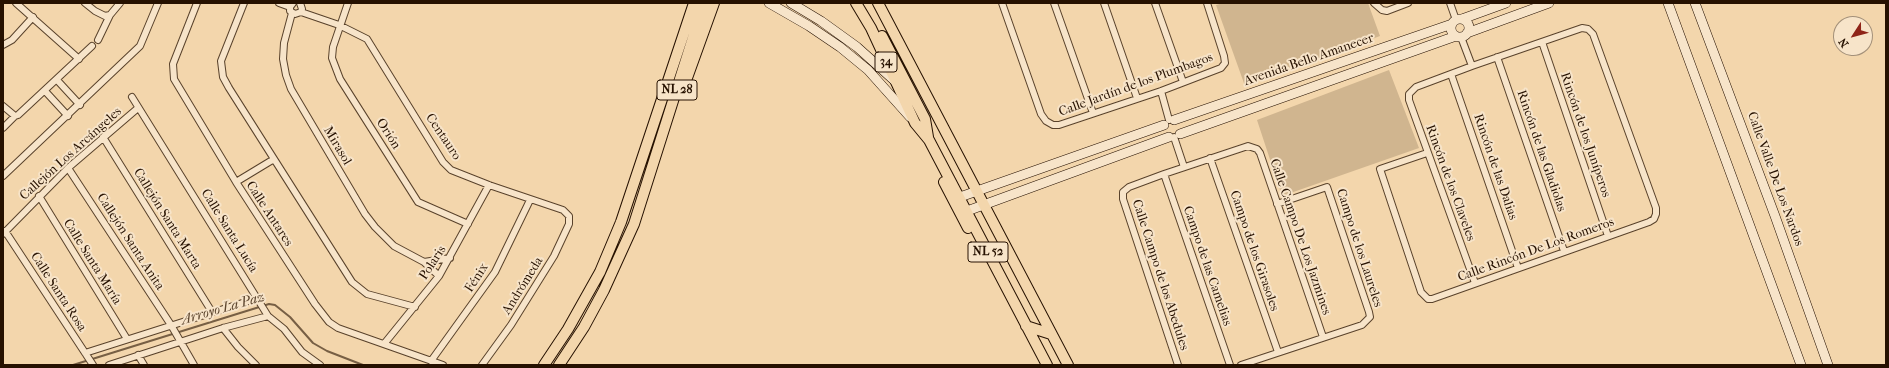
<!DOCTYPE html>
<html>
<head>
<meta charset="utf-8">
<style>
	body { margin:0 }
	#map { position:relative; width:1889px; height:368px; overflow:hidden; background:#f3d6ac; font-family:"IM FELL French Canon",serif }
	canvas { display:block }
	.frame { position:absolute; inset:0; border:4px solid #261100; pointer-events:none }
	.north { position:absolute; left:1833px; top:16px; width:40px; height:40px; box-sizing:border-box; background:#f7e4c9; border:1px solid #a39079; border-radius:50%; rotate:234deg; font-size:11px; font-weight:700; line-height:16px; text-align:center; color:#261100 }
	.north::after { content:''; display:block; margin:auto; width:14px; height:18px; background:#8f2418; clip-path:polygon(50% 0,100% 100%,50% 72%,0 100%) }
</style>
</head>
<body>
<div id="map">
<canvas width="1889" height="368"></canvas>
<div class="frame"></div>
<div class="north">N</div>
</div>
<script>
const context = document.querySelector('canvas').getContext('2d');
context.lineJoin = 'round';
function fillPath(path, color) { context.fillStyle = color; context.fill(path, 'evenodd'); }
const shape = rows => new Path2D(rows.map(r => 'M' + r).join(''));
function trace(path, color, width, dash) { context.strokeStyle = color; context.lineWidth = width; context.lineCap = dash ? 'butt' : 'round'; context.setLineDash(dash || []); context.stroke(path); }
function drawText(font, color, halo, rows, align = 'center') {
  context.font = font + ' "IM FELL French Canon",serif'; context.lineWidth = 4; context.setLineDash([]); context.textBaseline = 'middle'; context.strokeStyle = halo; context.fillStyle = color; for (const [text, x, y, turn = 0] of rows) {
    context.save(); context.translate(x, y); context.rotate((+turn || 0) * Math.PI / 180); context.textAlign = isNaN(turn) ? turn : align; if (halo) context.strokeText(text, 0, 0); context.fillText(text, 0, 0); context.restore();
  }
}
const green = shape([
	[1223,3,1368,3,1380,36,1245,86,1216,5],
	[1389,70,1419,148,1282,196,1257,120]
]);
const stream = shape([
	[73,365,269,304,275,305,290,317,313,343,327,351,363,365]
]);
const street = shape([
	[16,3,79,59],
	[85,3,95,11,105,16,110,15,120,3],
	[197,3,173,64,174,79,236,182,315,304,329,322,338,328,443,365],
	[244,3,221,61,223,77,229,88,352,282,367,294,415,307],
	[279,3,290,7],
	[293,3,290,7,290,11,295,14,301,12,302,9,300,3],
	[348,3,333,47,332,58,340,79,418,202,468,224],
	[1002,3,1041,114,1046,121,1053,125,1059,125,1161,91,1221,68,1225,63,1224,56,1207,3],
	[1054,3,1093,113],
	[1104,3,1137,98],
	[1155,3,1183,82],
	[1374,3,1382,10,1387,11,1408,3],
	[1450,3,1456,20],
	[301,12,339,25,367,39,443,162,451,170,489,185,563,210,569,216,569,224,554,256,511,325,482,365],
	[292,13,284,43,283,59,286,75,291,89,365,214,375,227,394,246,424,262,439,276],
	[1461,37,1472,66],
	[98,40,110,15],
	[1542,42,1608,236],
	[3,45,12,40,33,17],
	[1497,57,1564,251],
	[1451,74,1518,268],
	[57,80,80,105],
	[45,91,68,116],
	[1161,91,1169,120],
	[132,97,268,316,284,329,302,352,320,365],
	[3,106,15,116,18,115,92,46],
	[3,128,15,116],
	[103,137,212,312],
	[1174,137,1184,167],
	[1427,153,1380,169,1421,292,1428,299,1432,299,1649,222,1654,219,1656,214,1656,208,1593,34,1588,29,1582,28,1472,66,1416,87,1409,94,1409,100,1475,283],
	[1210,158,1278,352],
	[68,168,171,325,194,365],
	[1164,174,1230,365],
	[3,176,140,46,158,3],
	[236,182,274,159],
	[39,196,127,339],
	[5,231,93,365],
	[3,234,68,168,138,108],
	[424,262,450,258],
	[223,328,238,347,256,365],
	[384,344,439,276,489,185],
	[85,353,258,298],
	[138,355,144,365],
	[431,361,495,272,530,200],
	[109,365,223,328,268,316],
	[1178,365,1123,199,1123,192,1129,187,1164,174,1248,146,1257,149,1260,153,1323,337],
	[1241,365,1362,325,1370,317,1369,312,1327,187,1277,204]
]);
const secondary = shape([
	[769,3,809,26,840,47,868,70,910,117],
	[791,3,821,21,857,47,896,82],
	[1668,3,1801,365],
	[1695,3,1775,216,1828,365],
	[1462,19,1506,3],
	'1451 28a9 9 0 1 1 18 0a9 9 0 1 1-18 0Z',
	[1467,33,1549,3],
	[1174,120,1452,24],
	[1180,134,1456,36],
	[957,204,960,197,1164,125],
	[960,209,967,211,1169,137]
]);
const primary = shape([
	[856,3,871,28,915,123,929,140,1047,365],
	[878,3,1068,365],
	[882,36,925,119,928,137],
	[683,89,714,3],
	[944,182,968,228],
	[1026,326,1051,334],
	[544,365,568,329,600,272,621,222,694,3],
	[559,365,584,327,604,290,634,224,704,3]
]);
const shields = [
	[886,62,22],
	[677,90,40],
	[988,252,40]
];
const shieldNames = [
	["34",886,62],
	["NL 28",677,90],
	["NL 52",988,252]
];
const streetNames = [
	["Avenida Bello Amanecer",1309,60,-19],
	["Calle Jardín de los Plumbagos",1136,85,-20],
	["Orión",388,134,58],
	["Rincón de los Juníperos",1585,135,71],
	["Centauro",443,137,56],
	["Mirasol",337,146,59],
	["Rincón de las Gladiolas",1541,151,71],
	["Callejón Los Arcángeles",71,154,-42],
	["Rincón de las Dalias",1495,167,71],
	["Calle Valle De Los Nardos",1775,179,70],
	["Rincón de los Claveles",1450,183,70],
	["Calle Antares",269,214,57],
	["Callejón Santa Marta",167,219,58],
	["Calle Santa Lucía",229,231,58],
	["Calle Campo De Los Jazmines",1300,237,71],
	["Callejón Santa Anita",130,242,57],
	["Campo de los Laureles",1359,248,72],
	["Calle Rincón De Los Romeros",1536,250,-20],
	["Campo de los Girasoles",1254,251,71],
	["Calle Santa María",92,262,58],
	["Polaris",433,263,-57],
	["Campo de las Camelias",1207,266,71],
	["Calle Campo de los Abedules",1160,275,72],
	["Fénix",477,278,-57],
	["Andrómeda",523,286,-58],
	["Calle Santa Rosa",58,292,57]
];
const waterNames = [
	["Arroyo La Paz",223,309,-16]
];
fillPath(green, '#d0b58f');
trace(stream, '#775f44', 2);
trace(street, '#59422b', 8);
trace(secondary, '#261100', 10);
trace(primary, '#261100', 12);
trace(street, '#f7e4c9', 6);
trace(secondary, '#f7e4c9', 9);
trace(primary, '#f3d6ac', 10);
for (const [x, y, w] of shields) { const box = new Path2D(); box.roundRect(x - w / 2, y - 10, w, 20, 3); context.fillStyle = '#f7e4c9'; context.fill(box); trace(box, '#261100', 1); }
drawText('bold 12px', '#261100', null, shieldNames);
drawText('13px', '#261100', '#f7e4c9', streetNames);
drawText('italic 14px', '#5c452e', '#f7e4c9', waterNames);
</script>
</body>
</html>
